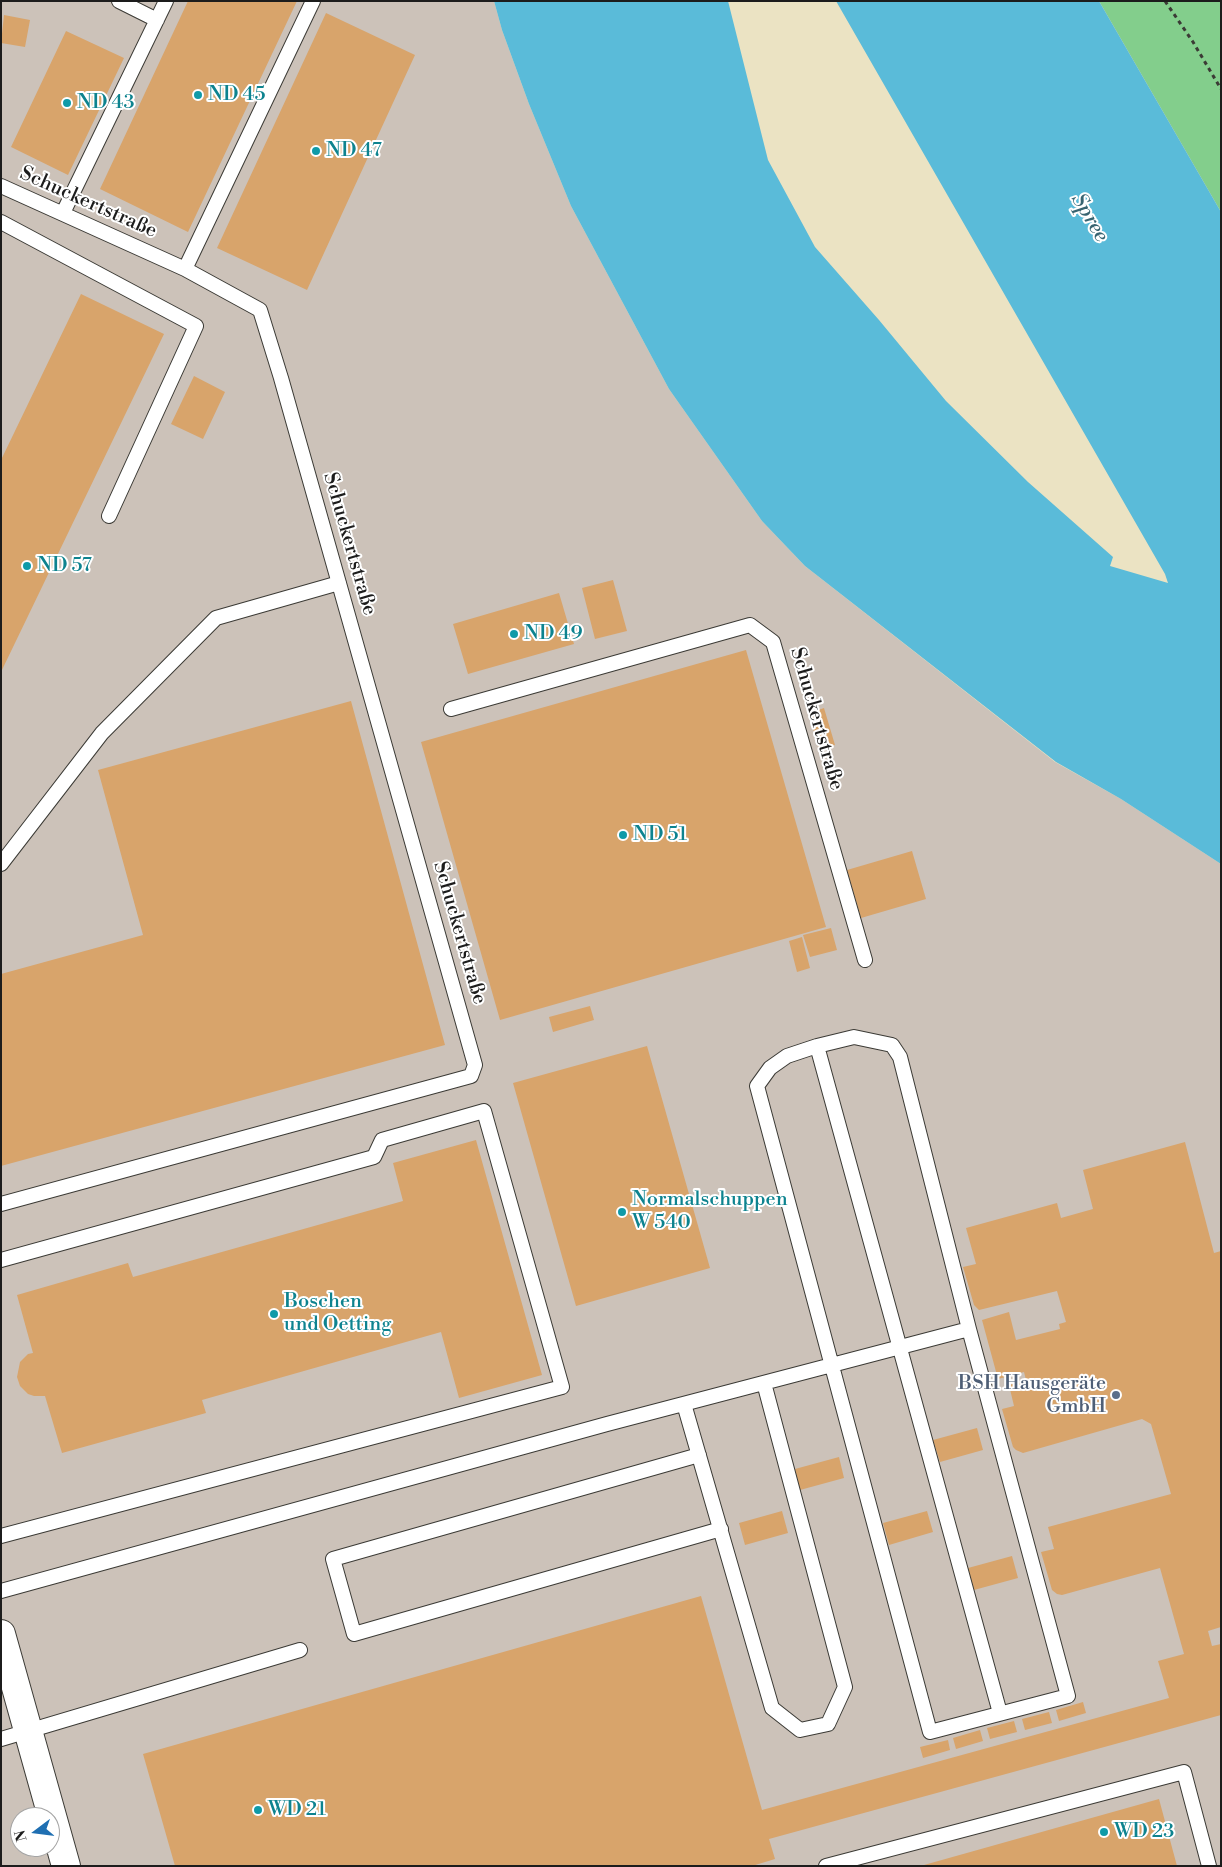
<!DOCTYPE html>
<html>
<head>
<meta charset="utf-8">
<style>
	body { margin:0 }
	#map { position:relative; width:1222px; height:1867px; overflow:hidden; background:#ebe3c3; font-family:"Libre Bodoni",serif }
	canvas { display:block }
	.frame { position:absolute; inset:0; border:2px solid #1c1c1c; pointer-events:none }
	.north { position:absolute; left:10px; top:1807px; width:50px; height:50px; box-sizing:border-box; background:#fff; border:1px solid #a4a4a4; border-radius:50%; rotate:255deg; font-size:14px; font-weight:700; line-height:20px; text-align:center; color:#1c1c1c }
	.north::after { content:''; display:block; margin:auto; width:18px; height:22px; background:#1f6fb2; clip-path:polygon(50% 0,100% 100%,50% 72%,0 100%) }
</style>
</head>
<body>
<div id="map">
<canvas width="1222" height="1867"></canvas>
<div class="frame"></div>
<div class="north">N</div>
</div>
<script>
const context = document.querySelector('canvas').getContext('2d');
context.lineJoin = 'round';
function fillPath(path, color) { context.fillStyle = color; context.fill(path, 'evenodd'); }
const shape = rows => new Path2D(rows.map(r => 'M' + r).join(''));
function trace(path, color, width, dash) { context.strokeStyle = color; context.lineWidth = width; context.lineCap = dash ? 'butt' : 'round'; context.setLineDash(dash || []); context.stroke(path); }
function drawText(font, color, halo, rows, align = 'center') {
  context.font = font + ' "Libre Bodoni",serif'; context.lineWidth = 4; context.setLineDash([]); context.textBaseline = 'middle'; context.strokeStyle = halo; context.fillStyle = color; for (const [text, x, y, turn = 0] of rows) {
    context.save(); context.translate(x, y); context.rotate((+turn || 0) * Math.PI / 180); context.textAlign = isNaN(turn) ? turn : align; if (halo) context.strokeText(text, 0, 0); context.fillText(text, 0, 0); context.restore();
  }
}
const industrial = shape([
	[1,1,494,1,502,30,529,104,571,206,669,389,762,521,805,566,1055,762,1121,799,1221,864,1221,1866,1,1866],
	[20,1817,50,1817,50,1847,20,1847]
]);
const green = shape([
	[1099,1,1221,1,1221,212]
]);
const water = shape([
	[494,1,728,1,768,160,815,247,879,320,946,401,1028,482,1113,557,1110,566,1168,583,1165,574,836,1,1099,1,1221,212,1221,864,1121,799,1056,762,805,566,762,521,669,389,571,206,529,104,502,30]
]);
const building = shape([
	[188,1,297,1,188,232,100,189],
	[326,13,415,55,307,290,217,248],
	[4,15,30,20,25,47,1,43],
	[66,31,124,58,68,175,11,147],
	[81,294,164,334,1,672,1,460],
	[194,376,225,392,203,439,171,424],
	[613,580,627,631,595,639,582,588],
	[559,593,574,644,468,674,453,624],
	[746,650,826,927,500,1020,421,742],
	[351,701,445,1045,1,1166,1,974,143,935,98,770],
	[824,708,835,745,819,750,809,713],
	[912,851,926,899,861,918,847,870],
	[831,928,837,950,810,957,803,935],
	[802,937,810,968,797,972,789,941],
	[590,1006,594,1020,553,1032,549,1017],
	[647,1046,710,1268,576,1306,513,1083],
	[476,1140,542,1375,459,1398,441,1332,202,1400,206,1413,62,1453,45,1396,34,1396,28,1394,20,1386,17,1377,20,1362,28,1354,33,1353,17,1295,128,1263,133,1277,403,1201,393,1163],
	[1185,1142,1214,1253,1221,1251,1221,1627,1208,1631,1212,1646,1221,1644,1221,1715,769,1839,775,1859,752,1866,175,1866,143,1754,701,1596,762,1810,1169,1698,1158,1661,1184,1654,1160,1568,1062,1595,1057,1594,1052,1590,1041,1552,1054,1549,1048,1527,1171,1494,1151,1424,1142,1419,1023,1453,1016,1450,1013,1447,1002,1409,1014,1406,1009,1385,1026,1380,1024,1372,998,1379,982,1320,1009,1312,1016,1340,1060,1329,1059,1324,1066,1322,1057,1291,979,1310,974,1305,963,1267,976,1264,966,1228,1057,1203,1061,1218,1093,1209,1083,1170],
	[977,1428,983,1450,940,1462,933,1440],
	[839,1457,844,1478,800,1490,795,1469],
	[782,1511,788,1533,745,1545,739,1523],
	[927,1511,933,1532,889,1545,883,1523],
	[1012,1556,1018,1578,974,1590,968,1568],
	[1083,1702,1086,1713,1059,1721,1056,1710],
	[1049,1712,1052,1723,1025,1730,1022,1719],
	[1014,1721,1017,1732,990,1739,987,1728],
	[980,1730,983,1741,956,1749,953,1738],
	[948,1740,950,1750,923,1758,920,1747],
	[1159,1799,1177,1866,924,1866,924,1865]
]);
const path = shape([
	[1165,1,1193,42,1221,89]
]);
const lane = shape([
	[119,1,157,20],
	[1,186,185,269,260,310,281,378,475,1065,471,1076,1,1204],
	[63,213,166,1],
	[1,222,196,326,109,516],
	[185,269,313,1],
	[451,709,750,625,773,642,865,960],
	[1,864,102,733,216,618,339,583],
	[817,1046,787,1056,770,1068,757,1086,930,1732,1068,1696,969,1329,900,1057,892,1045,854,1037,817,1046,1000,1713],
	[1,1260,374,1157,382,1140,484,1111,562,1387,1,1536],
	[684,1404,772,1708,800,1730,828,1724,845,1687,764,1383],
	[699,1455,333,1559,354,1634,721,1529],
	[1,1591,607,1424,969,1329],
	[1,1739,300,1650],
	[826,1866,1184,1772,1209,1866]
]);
const street = shape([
	[1,1634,66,1866]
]);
const markers = [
	[198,95,5,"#0f9aa8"],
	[67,103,5,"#0f9aa8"],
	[316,151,5,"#0f9aa8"],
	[27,566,5,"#0f9aa8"],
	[514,634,5,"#0f9aa8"],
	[623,835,5,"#0f9aa8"],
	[622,1212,5,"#0f9aa8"],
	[274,1314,5,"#0f9aa8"],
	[1116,1395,5,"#5c6f8a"],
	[258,1810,5,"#0f9aa8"],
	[1104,1832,5,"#0f9aa8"]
];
const cultureNames = [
	["ND 45",208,95],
	["ND 43",77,103],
	["ND 47",326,151],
	["ND 57",37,566],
	["ND 49",524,634],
	["ND 51",633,835],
	["Normalschuppen",632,1200],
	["W 540",632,1223],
	["Boschen",284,1302],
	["und Oetting",284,1325],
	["WD 21",268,1810],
	["WD 23",1114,1832]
];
const streetNames = [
	["Schuckertstraße",88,203,24],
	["Schuckertstraße",349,544,74],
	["Schuckertstraße",816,719,74],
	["Schuckertstraße",459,933,74]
];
const serviceNames = [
	["BSH Hausgeräte",1106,1384],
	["GmbH",1106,1407]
];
const waterNames = [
	["Spree",1089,218,59]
];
fillPath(industrial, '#ccc2b9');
fillPath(green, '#83ce8c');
fillPath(water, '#5abbd9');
fillPath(building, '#d8a46b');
trace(lane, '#3b3a35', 16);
trace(street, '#3b3a35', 30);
trace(path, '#3b3a35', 3, [4, 4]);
trace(lane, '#fff', 14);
trace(street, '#fff', 28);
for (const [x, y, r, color] of markers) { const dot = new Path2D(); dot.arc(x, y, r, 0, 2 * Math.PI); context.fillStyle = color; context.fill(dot); trace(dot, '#fff', 2); }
drawText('20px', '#0d838f', '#fff', cultureNames, 'left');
drawText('20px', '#1c1c1c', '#fff', streetNames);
drawText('20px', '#4e5e75', '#fff', serviceNames, 'right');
drawText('italic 21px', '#386471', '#fff', waterNames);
</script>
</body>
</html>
